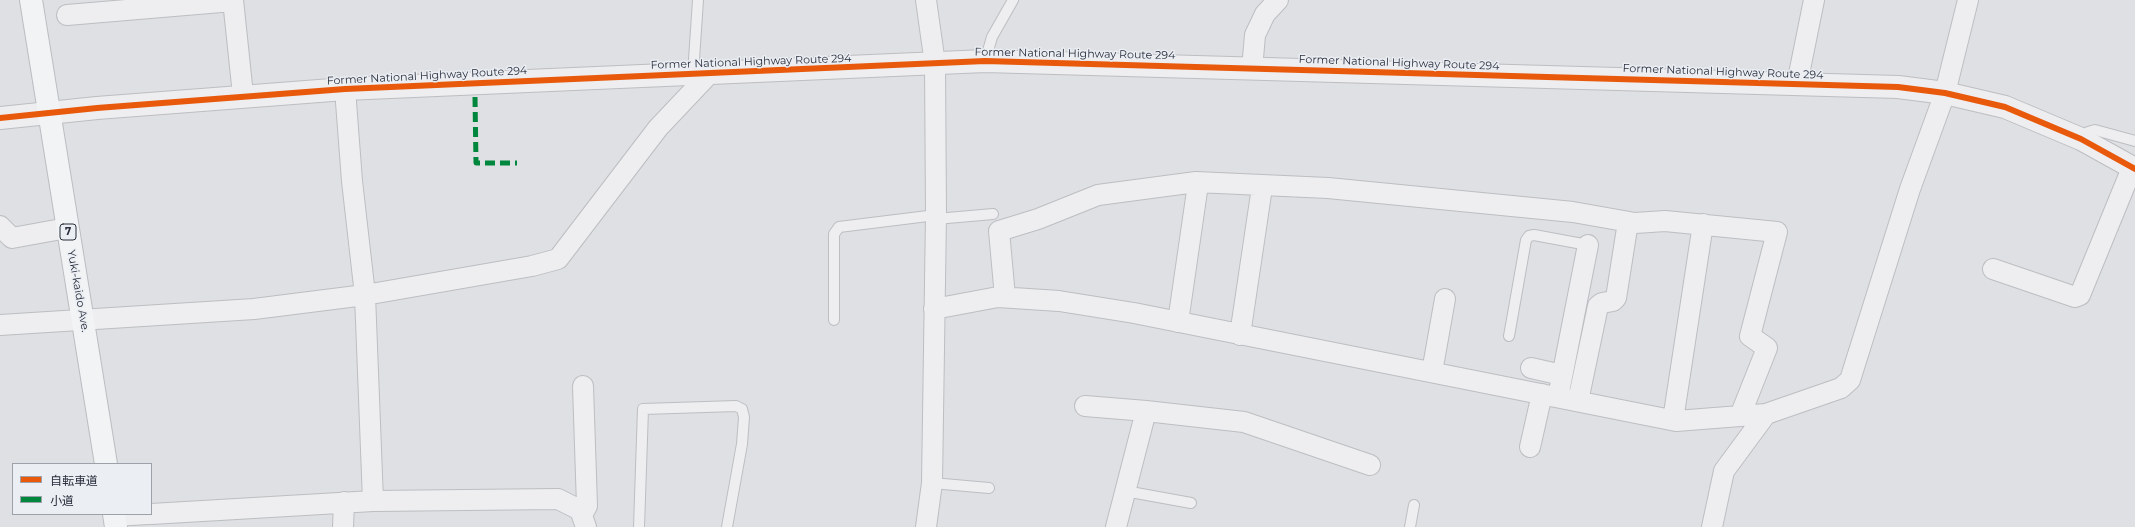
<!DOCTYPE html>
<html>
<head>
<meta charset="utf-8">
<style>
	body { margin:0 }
	#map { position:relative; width:2135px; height:527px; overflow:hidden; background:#dee0e3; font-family:Montserrat,"Noto Sans JP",sans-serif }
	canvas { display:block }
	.legend { position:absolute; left:12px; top:463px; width:140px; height:52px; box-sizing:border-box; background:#ebeef3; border:1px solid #9da1a9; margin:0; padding:5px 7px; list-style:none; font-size:12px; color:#272d3b }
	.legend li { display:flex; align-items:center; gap:8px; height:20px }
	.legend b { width:20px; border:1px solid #9da1a9 }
</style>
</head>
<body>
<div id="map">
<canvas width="2135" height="527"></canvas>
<ul class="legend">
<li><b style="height:5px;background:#e8590c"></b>自転車道</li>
<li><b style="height:5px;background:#00873e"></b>小道</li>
</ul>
</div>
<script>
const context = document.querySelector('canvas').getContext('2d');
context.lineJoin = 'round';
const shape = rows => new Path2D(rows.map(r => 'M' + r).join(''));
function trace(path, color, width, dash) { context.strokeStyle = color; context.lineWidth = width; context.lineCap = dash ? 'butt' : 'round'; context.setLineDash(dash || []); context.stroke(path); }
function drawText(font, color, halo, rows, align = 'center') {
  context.font = font + ' Montserrat,sans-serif'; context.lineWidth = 3; context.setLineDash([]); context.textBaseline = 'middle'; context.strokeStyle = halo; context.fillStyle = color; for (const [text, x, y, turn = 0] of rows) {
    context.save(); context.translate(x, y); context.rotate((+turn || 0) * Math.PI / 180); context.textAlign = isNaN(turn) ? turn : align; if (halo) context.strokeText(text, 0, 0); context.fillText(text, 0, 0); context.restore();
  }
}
const service = shape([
	[985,61,992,37,1013,0],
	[693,74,698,0],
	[2081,139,2088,132,2095,130,2135,141],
	[936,219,993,214],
	[834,320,834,234,839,227,936,215],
	[1509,336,1526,240,1529,236,1534,235,1588,245],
	[932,483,989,488],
	[1125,491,1191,503],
	[639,527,643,409,736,406,742,409,744,417,742,444,727,527],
	[1410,527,1414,505]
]);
const minor = shape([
	[233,0,243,95],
	[926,0,935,64,936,215,932,483,926,527],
	[67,15,233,1],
	[1252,69,1255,35,1265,14,1278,0],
	[1797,84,1814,0],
	[345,89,352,181,365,295,373,501],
	[0,226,12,238,67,228],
	[1993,269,2075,297,2080,295,2132,168],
	[1005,297,999,231,1038,219,1098,195,1196,182,1328,188,1573,212,1635,223,1665,221,1777,232,1750,336,1767,348,1740,416],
	[934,309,998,297,1059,301,1134,313,1676,421,1766,414,1841,388,1850,380,1910,189,1945,93,1968,0],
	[1178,322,1197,191],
	[0,325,254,309,365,295,532,266,558,259,658,128,710,73],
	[1240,335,1261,194],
	[1531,368,1562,375],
	[1432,372,1445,299],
	[1558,397,1588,245],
	[1578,401,1598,306,1602,303,1613,301,1616,298,1628,222],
	[1085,406,1146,411,1116,527],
	[1146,411,1244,422,1370,465],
	[1673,420,1703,224],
	[1530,447,1542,394],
	[151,514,373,501,558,499,580,510,586,527],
	[582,515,587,506,583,386],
	[114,516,148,514],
	[343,527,344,502],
	[1712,527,1724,471,1766,414]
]);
const tertiary = shape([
	[0,118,97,108,345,89,985,61,1898,87,1945,93,2005,107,2081,139,2135,169]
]);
const primary = shape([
	[31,0,106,464],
	[114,514,116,527]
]);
const quiet = shape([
	[475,97,476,163,517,163]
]);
const cycleway = shape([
	[0,118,97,108,345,89,985,61,1898,87,1945,93,2005,107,2081,139,2135,169]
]);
const shields = [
	[68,232,16]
];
const shieldNames = [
	["7",68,232]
];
const streetNames = [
	["Former National Highway Route 294",1075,54,1],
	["Former National Highway Route 294",751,62,-2],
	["Former National Highway Route 294",1399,63,2],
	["Former National Highway Route 294",1723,72,2],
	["Former National Highway Route 294",427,76,-3],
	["Yuki-kaido Ave.",78,291,80]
];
trace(service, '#bcbec1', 12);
trace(minor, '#bcbec1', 22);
trace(tertiary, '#bcbec1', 24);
trace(primary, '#bbbdc1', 24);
trace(service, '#eeeef0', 10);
trace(minor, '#eeeef0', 20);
trace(tertiary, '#eeeef0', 22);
trace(primary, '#f2f3f4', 22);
trace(quiet, '#00873e', 5, [10, 5]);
trace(cycleway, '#e8590c', 6);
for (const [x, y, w] of shields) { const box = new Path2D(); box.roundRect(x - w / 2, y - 8, w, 16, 3); context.fillStyle = '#ebeef3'; context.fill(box); trace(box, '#272d3b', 1); }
drawText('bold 10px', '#272d3b', null, shieldNames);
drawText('11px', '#272d3b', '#ebeef3', streetNames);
</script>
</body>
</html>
